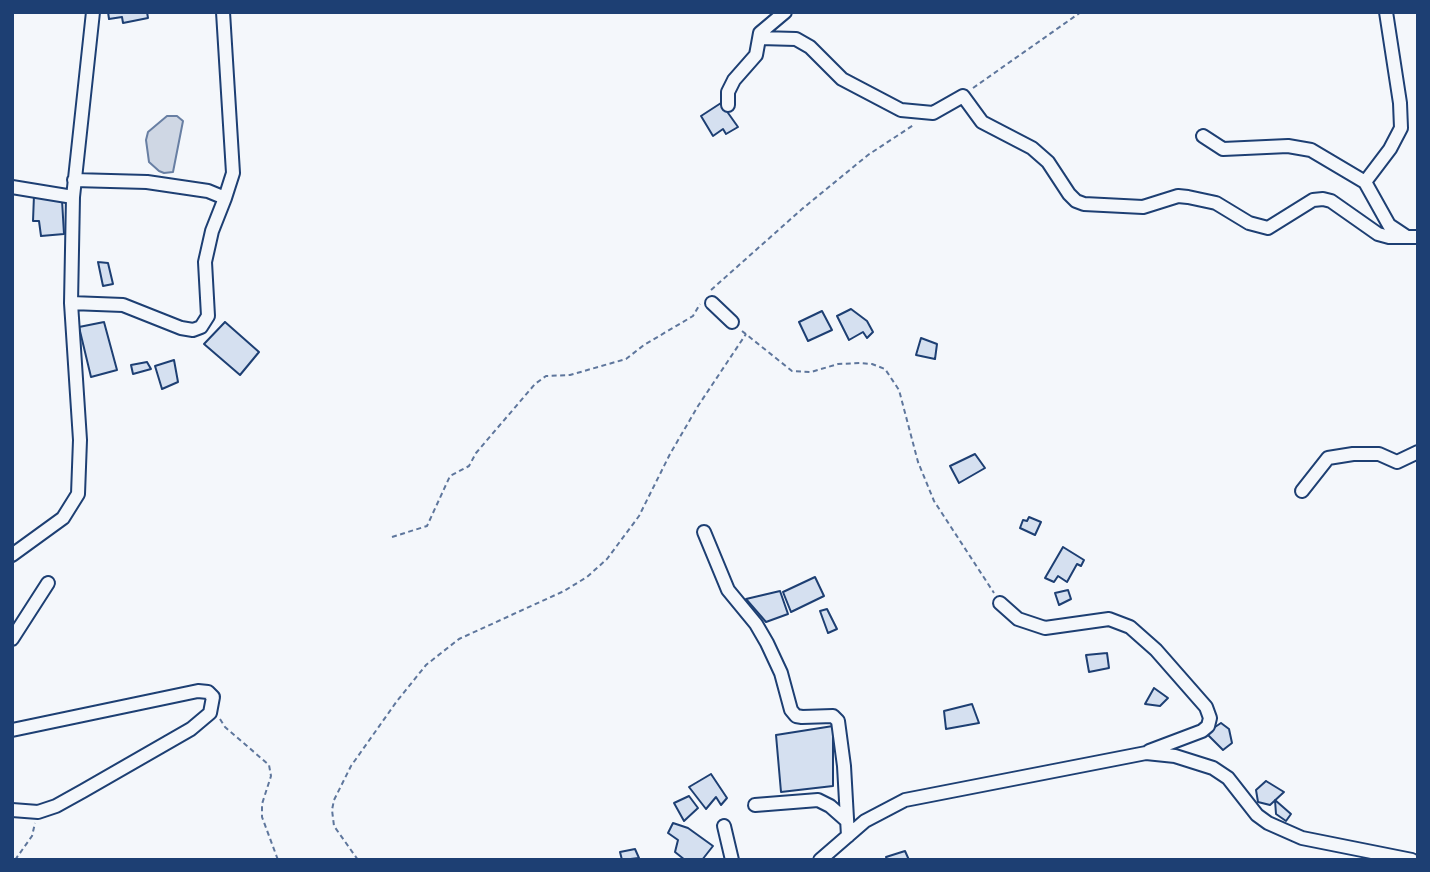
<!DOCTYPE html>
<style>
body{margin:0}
#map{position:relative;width:1430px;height:872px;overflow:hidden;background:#f4f7fb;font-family:Roboto,sans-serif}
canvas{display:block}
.frame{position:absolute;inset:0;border:14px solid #1d3f73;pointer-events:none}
</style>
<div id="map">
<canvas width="1430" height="872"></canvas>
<div class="frame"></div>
</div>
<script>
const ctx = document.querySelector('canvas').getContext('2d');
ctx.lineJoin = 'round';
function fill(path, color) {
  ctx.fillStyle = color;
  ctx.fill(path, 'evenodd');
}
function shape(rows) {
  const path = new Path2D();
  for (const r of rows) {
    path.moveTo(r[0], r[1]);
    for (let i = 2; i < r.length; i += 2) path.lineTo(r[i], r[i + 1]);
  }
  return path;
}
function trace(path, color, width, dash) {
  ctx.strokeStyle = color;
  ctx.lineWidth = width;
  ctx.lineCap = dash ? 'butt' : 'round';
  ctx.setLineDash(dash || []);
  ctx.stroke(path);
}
const water = shape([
 [167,116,177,116,183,121,173,172,164,173,159,171,149,162,146,140,148,132,167,116]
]);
fill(water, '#cfd7e4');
trace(water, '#687fa3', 2);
const building = shape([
 [108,12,147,12,148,18,123,23,122,17,109,19,108,12],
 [721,103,738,127,726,134,723,129,713,136,701,116,721,103],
 [34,195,62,200,64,234,41,236,39,221,33,221,34,195],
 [98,262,108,263,113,284,103,286,98,262],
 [851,309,867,321,873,332,867,338,863,332,849,340,837,316,851,309],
 [822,311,832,330,808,341,799,322,822,311],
 [104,322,117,370,91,377,79,327,104,322],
 [225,322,259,352,240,375,204,344,225,322],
 [921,338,937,344,935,359,916,355,921,338],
 [174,360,178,382,162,389,155,366,174,360],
 [147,362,151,369,133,374,131,365,147,362],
 [975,454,985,468,959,483,950,466,975,454],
 [1029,517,1041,522,1035,535,1020,528,1023,520,1027,521,1029,517],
 [1063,547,1084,560,1081,566,1077,564,1067,582,1058,576,1054,582,1045,578,1063,547],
 [815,577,824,596,791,612,783,592,815,577],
 [1068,590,1071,599,1059,605,1055,593,1068,590],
 [780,591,788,614,766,622,746,599,780,591],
 [827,609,837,629,828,633,820,611,827,609],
 [1107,653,1109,668,1089,672,1086,655,1107,653],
 [1154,688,1168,698,1160,706,1145,704,1154,688],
 [972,704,979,723,946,729,944,711,972,704],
 [1221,723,1229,729,1232,743,1223,750,1206,733,1221,723],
 [833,726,833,786,781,792,776,735,833,726],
 [711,774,727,798,721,805,716,797,706,809,689,787,711,774],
 [1266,781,1284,792,1270,805,1258,802,1256,790,1266,781],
 [689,796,698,808,684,821,674,803,689,796],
 [1275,800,1291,814,1286,821,1276,814,1275,800],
 [673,823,688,828,713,846,702,860,685,860,675,852,678,840,668,833,673,823],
 [635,849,639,858,622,860,620,852,635,849],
 [905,851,909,860,887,860,886,857,905,851]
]);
fill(building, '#d5e0f0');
trace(building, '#1d3f73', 2);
const minor = shape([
 [760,38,796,39,810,47,842,79,901,110,933,113,963,96,982,122,1032,148,1048,162,1069,194,1076,201,1084,204,1143,207,1178,196,1188,197,1216,203,1249,223,1268,228,1313,200,1323,199,1331,201,1378,234,1389,237,1418,237],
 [728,105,728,92,734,80,756,55,760,33,785,12],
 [1203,136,1223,149,1288,146,1311,150,1365,182,1389,225,1407,237],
 [74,180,147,182,208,191,225,198,233,173,223,12],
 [1365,182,1390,149,1401,128,1400,103,1386,12],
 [12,187,73,197],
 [71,303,123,305,181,328,193,330,201,327,208,316,205,262,212,231,225,198],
 [712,303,732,322],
 [1302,491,1328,458,1353,454,1379,454,1397,462,1418,452],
 [704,532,728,590,756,624,767,643,781,673,791,710,796,716,802,717,833,716,838,721,844,766,848,836],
 [12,555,63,518,78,494,80,440,71,303,73,197,93,12],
 [1000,603,1018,619,1045,628,1109,619,1130,627,1156,650,1206,707,1210,718,1208,726,1202,731,1149,751],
 [12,639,48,583],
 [12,730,198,691,208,692,213,697,210,713,191,729,83,791,56,806,38,812,12,810],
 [755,805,818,800,830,806,847,821],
 [724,826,732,860],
 [820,860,865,821,905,800,1146,753,1175,756,1213,768,1228,778,1257,815,1268,823,1302,838,1412,860]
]);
trace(minor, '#1d3f73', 16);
trace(shape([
 [973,88,1081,12],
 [711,290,802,209,868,155,915,124],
 [742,331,792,371,811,372,838,364,860,363,872,364,885,369,899,390,918,462,934,501,994,593],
 [392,537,427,526,450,476,469,466,476,453,535,384,546,376,570,375,626,359,644,345,693,316,700,304],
 [220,719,225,727,269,765,271,776,262,804,262,817,278,860],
 [15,860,32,836,35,823],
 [358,860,334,826,332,810,334,800,351,766,397,701,426,665,459,639,564,591,587,577,607,559,639,516,670,454,698,406,746,334]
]), '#5e769c', 2, [5, 3.5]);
trace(minor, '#f4f7fb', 12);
</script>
